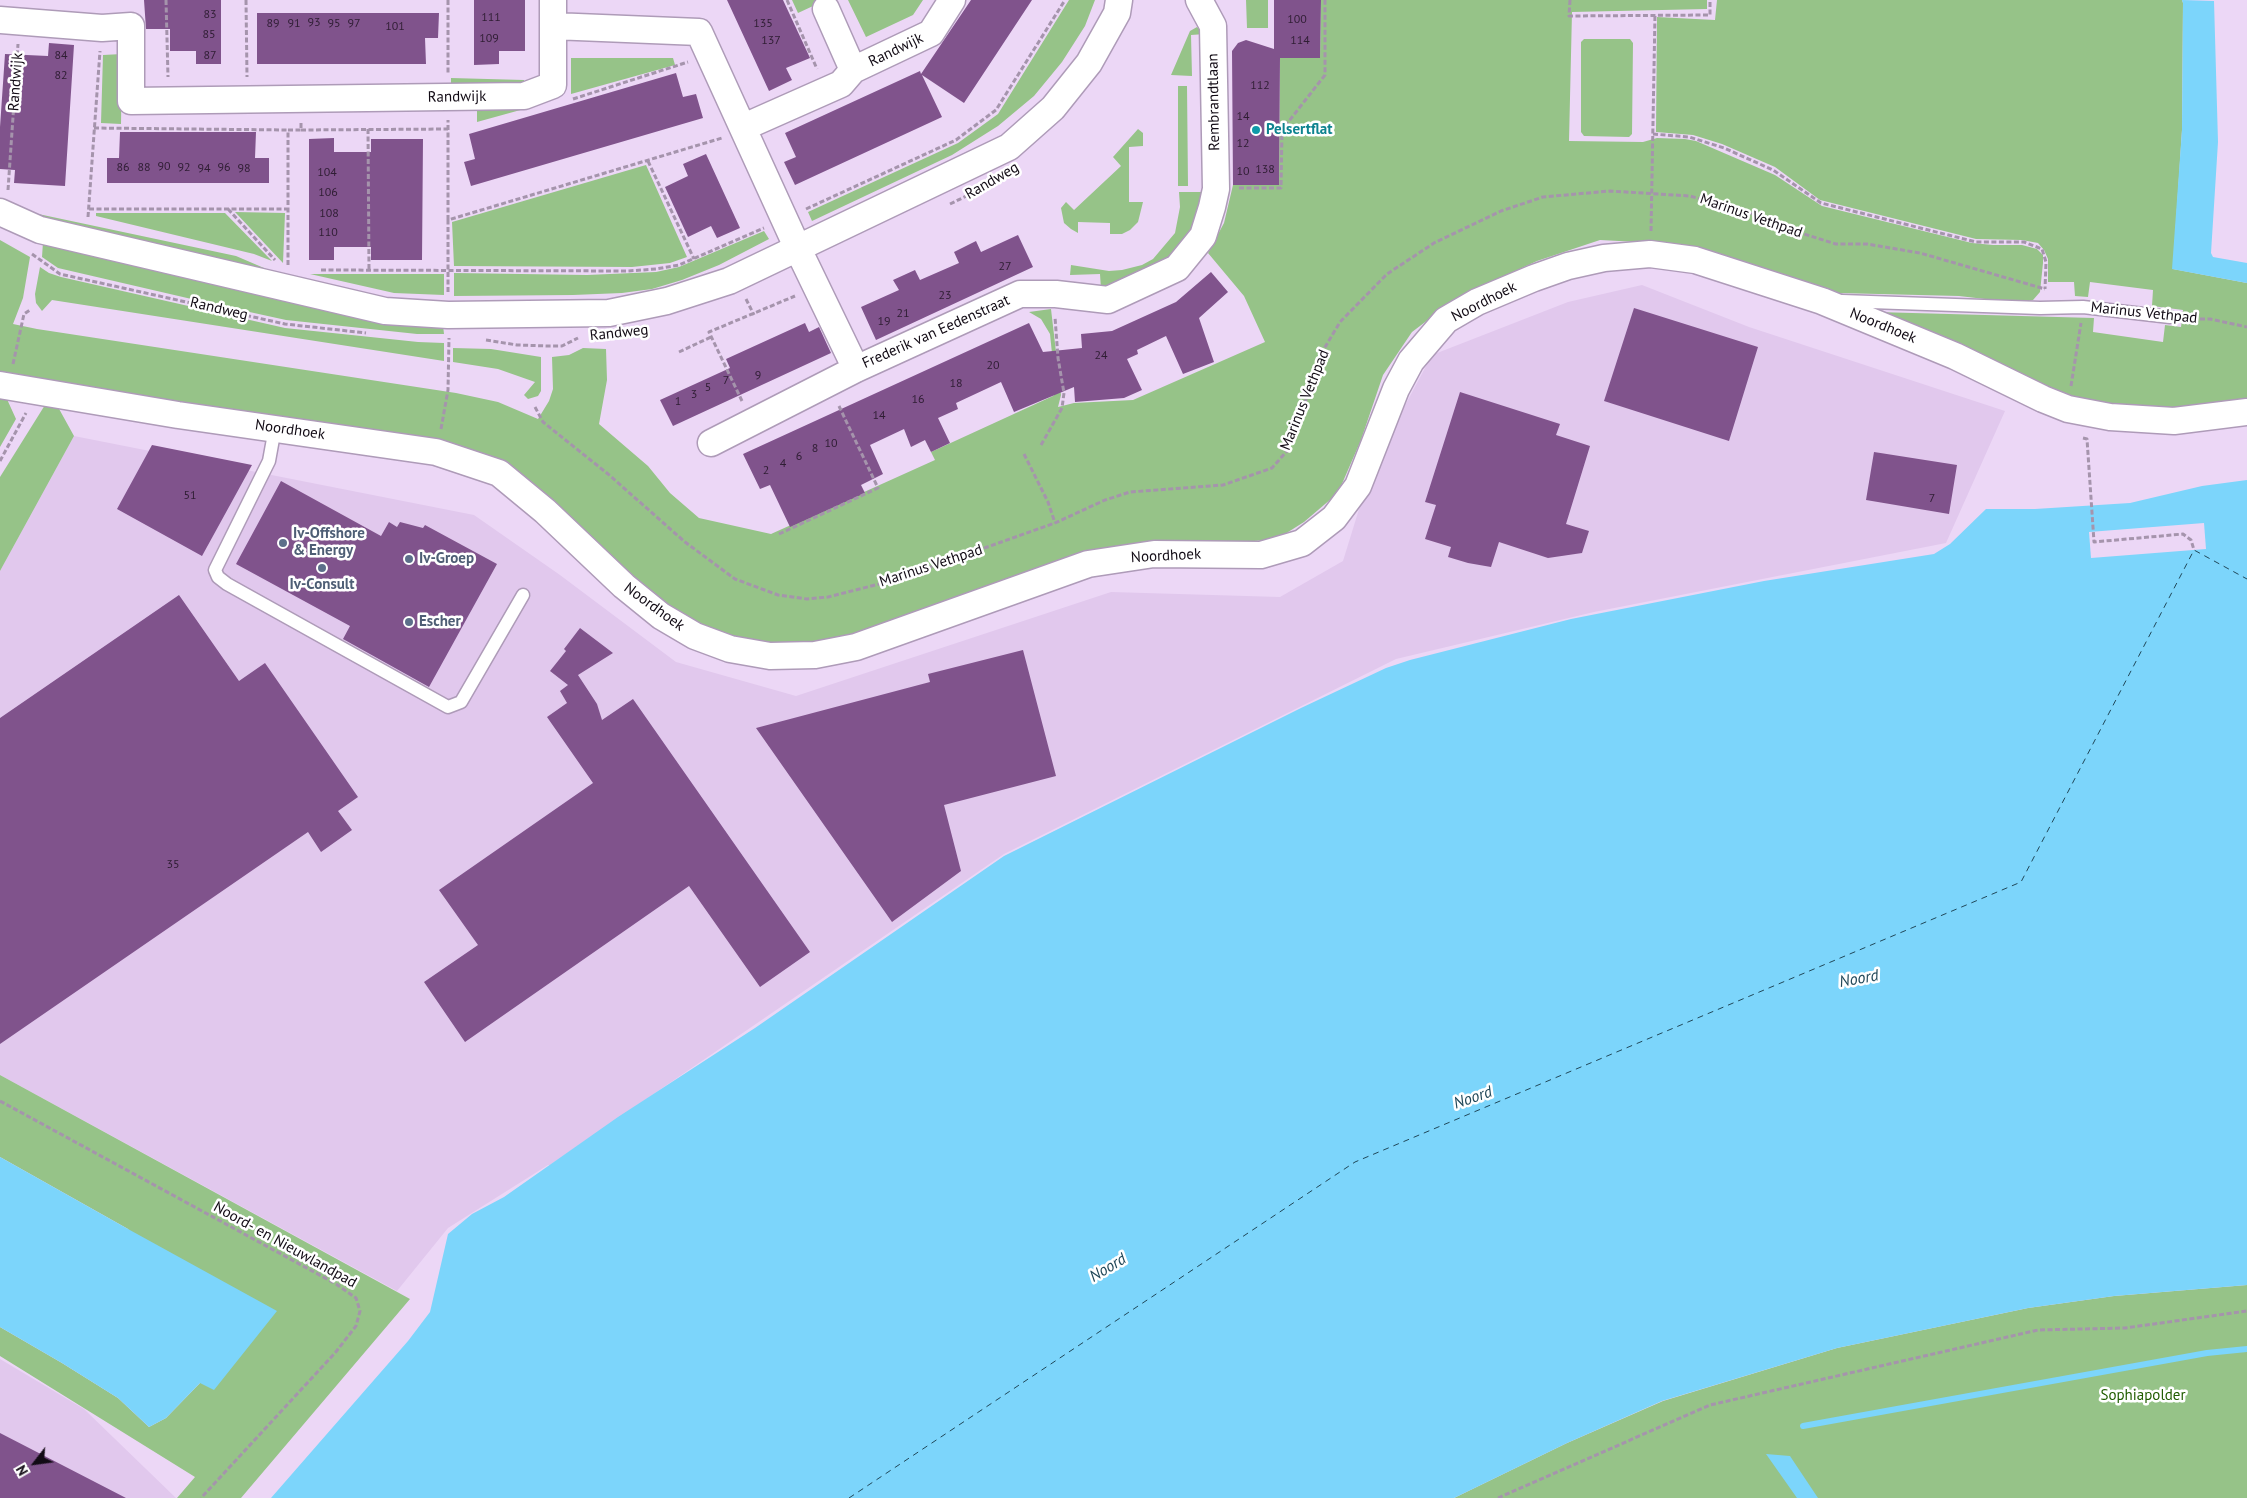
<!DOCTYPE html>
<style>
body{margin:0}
#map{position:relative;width:2247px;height:1498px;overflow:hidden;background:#ecd7f6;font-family:"PT Sans",sans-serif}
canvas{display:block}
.north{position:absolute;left:10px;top:1438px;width:50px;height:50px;-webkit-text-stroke:4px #fff;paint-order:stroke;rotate:240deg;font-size:14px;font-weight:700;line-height:20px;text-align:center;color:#120b15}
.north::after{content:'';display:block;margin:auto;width:18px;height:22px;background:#120b15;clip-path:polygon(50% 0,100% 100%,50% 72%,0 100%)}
</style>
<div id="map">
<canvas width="2247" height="1498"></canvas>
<div class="north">N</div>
</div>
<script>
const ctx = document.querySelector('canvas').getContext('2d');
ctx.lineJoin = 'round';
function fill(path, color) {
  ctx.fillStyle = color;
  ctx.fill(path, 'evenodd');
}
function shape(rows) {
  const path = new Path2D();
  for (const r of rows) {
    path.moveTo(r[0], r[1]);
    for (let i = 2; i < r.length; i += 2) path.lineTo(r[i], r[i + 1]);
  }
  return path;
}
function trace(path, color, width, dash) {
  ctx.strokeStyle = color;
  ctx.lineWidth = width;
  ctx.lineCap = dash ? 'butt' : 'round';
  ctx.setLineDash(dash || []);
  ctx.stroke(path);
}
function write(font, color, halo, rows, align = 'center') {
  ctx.font = font + ' "PT Sans",sans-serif';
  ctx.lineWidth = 5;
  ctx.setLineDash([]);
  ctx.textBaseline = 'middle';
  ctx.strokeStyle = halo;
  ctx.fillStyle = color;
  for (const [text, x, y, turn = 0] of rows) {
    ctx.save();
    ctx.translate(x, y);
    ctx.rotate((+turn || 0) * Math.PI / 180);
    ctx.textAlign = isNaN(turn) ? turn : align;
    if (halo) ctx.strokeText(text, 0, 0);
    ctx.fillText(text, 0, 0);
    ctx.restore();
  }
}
fill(shape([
 [1642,285,1749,327,2005,411,1946,543,1594,612,1396,659,1004,854,550,1165,548,1165,448,1228,397,1291,0,1075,0,571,74,436,474,515,560,575,676,662,796,696,1111,592,1280,597,1343,561,1372,467,1432,355,1568,302],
 [0,1359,84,1409,176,1498,0,1498]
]), '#e1c8ed');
fill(shape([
 [792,0,826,0,798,13],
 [848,0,923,0,913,15,866,37],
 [1069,0,1095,0,1085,26,1062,62,1034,96,998,126,952,155,812,221,808,212,958,143,998,114],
 [1246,0,1268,0,1268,28,1247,28],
 [1321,0,1707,0,1707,9,1572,12,1569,141,1643,142,1657,138,1685,139,1696,141,1775,175,1822,206,1972,243,1993,245,2022,245,2037,249,2043,255,2043,263,2040,292,2033,300,2019,303,1959,296,1838,293,1748,268,1638,242,1600,240,1537,261,1457,298,1412,332,1383,375,1361,440,1338,493,1304,522,1277,539,1142,551,859,637,816,645,768,646,693,625,647,597,502,465,0,376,0,240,30,257,23,298,13,324,37,329,456,393,498,402,538,419,549,401,553,389,552,357,569,355,583,348,606,349,607,380,599,424,648,466,670,493,699,518,771,534,935,460,931,452,1053,396,1056,393,1050,334,1041,319,1029,312,1051,309,1061,395,1058,407,1074,403,1133,400,1265,342,1244,296,1208,253,1224,223,1233,185,1279,185,1280,58,1320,58],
 [1717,0,2182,0,2183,3,2182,130,2173,269,2247,283,2247,403,2170,414,2074,404,1876,312,2094,318,2093,332,2163,342,2165,325,2181,327,2183,310,2152,306,2153,290,2090,282,2088,297,2075,296,2074,282,2048,282,2048,259,2044,250,2038,243,2022,240,1976,239,1820,200,1775,167,1722,144,1693,135,1656,132,1657,17,1715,20],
 [1197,27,1205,34,1191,35,1192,76,1171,75,1190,31],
 [1584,39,1630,39,1633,43,1632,134,1629,137,1584,136,1581,132,1581,42],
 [122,54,121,124,101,123,103,55],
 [571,58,673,58,675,65,571,94],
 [451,78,524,80,524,90,451,88],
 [1178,86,1187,86,1188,186,1178,186],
 [477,109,524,109,477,122],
 [1138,129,1143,133,1143,146,1129,147,1129,202,1143,202,1138,222,1130,230,1122,234,1110,234,1110,223,1078,222,1078,233,1071,229,1064,223,1061,208,1066,202,1074,210,1121,166,1113,157],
 [646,165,687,257,670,263,632,267,454,266,452,222],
 [1179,192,1204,192,1197,223,1168,261,1101,289,1100,274,1070,275,1071,265,1109,271,1122,270,1142,265,1153,259,1175,233,1180,207],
 [10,208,236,256,285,277,47,223],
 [235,212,285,213,283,263],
 [96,213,225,213,272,261,254,254,96,216],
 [764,231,769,239,719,265,682,280,652,289,622,293,573,295,454,296,454,273,587,275,656,272,679,267],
 [43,242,443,325,444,334,417,334,286,320,213,304,58,268,42,257],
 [40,267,49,273,61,277,285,328,418,342,444,343,444,361,52,300,42,311,36,303,35,294],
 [310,274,444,274,444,295,394,293],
 [453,348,491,349,541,357,541,391,538,396,528,399,524,395,535,382,498,369,453,362],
 [0,396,6,397,16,419,0,447],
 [45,405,58,407,74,436,0,571,0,477],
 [0,1075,410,1299,241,1498,177,1498,195,1477,0,1356,0,1327,62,1363,118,1398,149,1427,166,1418,200,1383,128,1229,0,1157],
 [2247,1285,2247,1498,1454,1498,1567,1443,1663,1401,1837,1348,2028,1308,2114,1296]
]), '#96c388');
fill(shape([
 [2182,0,2214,1,2218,142,2211,253,2213,257,2247,263,2247,283,2172,269,2182,130,2183,3],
 [2247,480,2247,1285,2114,1296,2028,1308,1837,1348,1662,1401,1567,1443,1454,1498,271,1498,408,1341,430,1312,448,1234,472,1214,504,1197,618,1117,755,1028,1004,856,1301,708,1386,668,1410,660,1571,619,1764,581,1934,554,1950,544,1986,509,2035,509,2130,503,2202,486],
 [0,1157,128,1229,277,1311,214,1390,200,1383,166,1418,149,1427,118,1398,62,1363,0,1327],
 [1766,1454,1790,1456,1818,1498,1797,1498]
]), '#7cd5fb');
fill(shape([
 [2204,523,2206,549,2091,558,2089,532]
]), '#ecd7f6');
trace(shape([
 [1803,1426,2207,1353,2247,1349]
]), '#7cd5fb', 6);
trace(shape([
 [849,1498,1355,1162,2021,882,2194,550,2247,579]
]), '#214859', 1, [6, 5]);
fill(shape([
 [144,0,221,0,221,64,196,64,196,51,170,51,170,29,146,29],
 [474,0,525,0,525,51,499,51,499,64,474,65],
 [727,0,783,0,810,58,786,68,792,80,769,91],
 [971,0,1032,0,964,103,922,75,942,117,795,185,784,162,796,157,785,133,920,71,921,74],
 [1274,0,1321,0,1320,58,1280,58,1279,185,1233,185,1232,51,1238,43,1246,40,1274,49],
 [257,13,439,13,438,38,425,38,426,64,257,64],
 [49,43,74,45,65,186,14,183,15,170,0,169,0,127,5,54,48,56],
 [676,73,683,97,696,94,703,118,471,186,464,162,475,159,469,134],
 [120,132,256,132,255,158,269,158,269,183,107,183,107,158,119,158],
 [334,138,334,152,371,152,371,139,423,139,422,260,371,260,371,247,334,247,334,260,309,260,309,139],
 [706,154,740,228,717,238,711,226,688,237,665,187,688,176,683,164],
 [1018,235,1033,267,876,340,861,307,899,290,893,280,915,270,920,280,959,263,954,252,976,241,981,252],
 [1211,272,1228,292,1199,318,1214,362,1183,374,1166,336,1137,350,1138,354,1127,359,1142,390,1124,398,1075,402,1074,387,1014,412,1001,382,956,403,958,409,938,418,950,443,931,452,925,440,911,447,904,429,870,445,883,474,861,485,865,493,790,527,770,485,760,489,743,454,1029,323,1043,352,1082,348,1081,334,1112,331,1176,302],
 [1634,308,1758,347,1729,441,1604,401],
 [805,323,809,332,819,327,831,353,673,426,660,400,730,368,726,359],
 [1460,392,1560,424,1556,435,1590,446,1566,524,1589,531,1582,553,1548,558,1499,542,1491,567,1468,563,1448,557,1451,547,1425,539,1436,505,1425,502],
 [152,445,252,465,202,556,117,509],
 [1874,452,1957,465,1949,514,1866,500],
 [281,481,381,536,389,522,397,527,400,522,423,528,425,525,497,564,429,687,343,639,350,626,236,564],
 [179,595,239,681,265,663,358,797,338,811,352,830,321,852,308,832,0,1044,0,718],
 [580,628,613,653,578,675,597,704,602,720,633,699,810,952,760,987,689,886,465,1042,424,982,478,945,439,890,593,783,547,717,567,703,560,691,568,685,550,671,566,651,564,649],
 [1023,650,1056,776,944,805,961,871,892,922,756,728,930,682,928,674],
 [0,1433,126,1498,0,1498]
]), '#80538c');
const service = shape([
 [1842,301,2040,308,2083,307,2170,317],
 [275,428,269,461,215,570,218,577,227,584,448,707,461,702,523,595]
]);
const minor = shape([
 [826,9,853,70],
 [0,20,102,28,131,26,131,101,524,96,553,85,553,0],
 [553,26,699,32,798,249,856,369],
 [744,127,841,84,853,70,931,33,952,0],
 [0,212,40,230,385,311,448,315,609,313,667,301,729,281,1009,147,1053,108,1089,63,1117,13,1119,0],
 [0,385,178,415,436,452,499,473,545,511,624,586,661,616,695,636,730,649,770,656,815,655,856,647,1088,564,1154,554,1261,555,1302,543,1334,518,1358,486,1396,389,1411,361,1446,320,1477,302,1534,278,1568,266,1604,258,1650,254,1695,260,1822,301,1955,356,2043,399,2068,409,2110,417,2174,421,2247,412],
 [711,443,856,369,1020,294,1056,294,1108,300,1177,268,1203,236,1212,207,1216,189,1213,26,1199,0]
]);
trace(service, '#ae9bb8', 15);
trace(minor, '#ae9bb8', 29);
trace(shape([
 [166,0,168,77],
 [246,0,247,77],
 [448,0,448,74],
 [787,0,817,69],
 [1570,0,1569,16,1710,15,1710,0],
 [573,99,688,62],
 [94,128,288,130],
 [368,129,369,270],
 [301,130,448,129],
 [1653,134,1689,137,1724,148,1773,170,1821,203,1976,242,2024,242,2042,249,2046,262,2045,289],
 [648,161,694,259],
 [1239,188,1281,188,1282,130,1325,75,1325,0],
 [8,190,18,44],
 [950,204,987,186],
 [89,209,288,209],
 [228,209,275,260],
 [806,209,956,140,996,110,1065,0],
 [88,217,100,51],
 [448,220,448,120],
 [1651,231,1655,14],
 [32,254,60,274,285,324,366,333],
 [288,265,288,130,301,130,301,122],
 [321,270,628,271,656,269,679,265,764,228],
 [448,292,448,220,722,138],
 [746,299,754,315],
 [2185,319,2210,319,2247,327],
 [486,340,517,345,549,346,562,346,578,338],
 [679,352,711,337],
 [13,364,24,314,30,310],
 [2071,386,2081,323],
 [742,401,709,332,795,296],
 [535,407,543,422,608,474,685,542,735,579,778,595,807,599,828,597,891,581,1055,523,1105,500,1130,492,1223,485,1272,468,1287,451,1300,420,1318,359,1340,322,1387,274,1434,243,1501,211,1543,197,1610,191,1690,196,1761,216,1804,234,1836,244,1867,244,1920,253,2045,289],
 [441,429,448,390,449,338],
 [2083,438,2087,439,2094,542,2183,534,2191,540,2194,550],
 [1041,445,1062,408,1064,393,1058,358,1055,317],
 [1024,454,1048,502,1055,523],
 [0,461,26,413],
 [779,534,878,488,838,404],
 [0,1101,336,1284,356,1298,360,1311,356,1326,335,1353,201,1498],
 [1498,1498,1710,1405,2038,1330,2125,1328,2247,1311]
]), '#a594ac', 3, [5, 2.5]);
trace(service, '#fff', 12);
trace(minor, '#fff', 26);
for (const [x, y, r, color] of [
 [1256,130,5,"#0f9aa8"],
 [283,543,5,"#5c6f8a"],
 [409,559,5,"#5c6f8a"],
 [322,568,5,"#5c6f8a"],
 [409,622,5,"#5c6f8a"]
]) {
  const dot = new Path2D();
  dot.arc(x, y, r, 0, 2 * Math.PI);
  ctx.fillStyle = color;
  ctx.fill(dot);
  trace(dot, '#fff', 2);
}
write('12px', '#2e1d33', null, [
 ["83",210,15],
 ["111",491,18],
 ["100",1297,20],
 ["93",314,23],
 ["89",273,24],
 ["91",294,24],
 ["95",334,24],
 ["97",354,24],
 ["135",763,24],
 ["101",395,27],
 ["85",209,35],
 ["109",489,39],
 ["137",771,41],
 ["114",1300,41],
 ["84",61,56],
 ["87",210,56],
 ["82",61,76],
 ["112",1260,86],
 ["14",1243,117],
 ["12",1243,144],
 ["90",164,167],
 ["86",123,168],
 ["88",144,168],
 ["92",184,168],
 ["96",224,168],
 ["94",204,169],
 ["98",244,169],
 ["138",1265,170],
 ["10",1243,172],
 ["104",327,173],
 ["106",328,193],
 ["108",329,214],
 ["110",328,233],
 ["27",1005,267],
 ["23",945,296],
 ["21",903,314],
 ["19",884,322],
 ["24",1101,356],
 ["20",993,366],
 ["9",758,376],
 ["7",726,381],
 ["18",956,384],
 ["5",708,388],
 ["3",694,395],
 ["16",918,400],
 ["1",678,402],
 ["14",879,416],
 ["10",831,444],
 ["8",815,449],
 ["6",799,457],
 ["4",783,464],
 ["2",766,471],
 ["51",190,496],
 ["7",1932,499],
 ["35",173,865]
]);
write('15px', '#120b15', '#fff', [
 ["Randwijk",896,50,-26],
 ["Randwijk",16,82,-86],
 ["Randwijk",457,97,-1],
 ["Rembrandtlaan",1214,102,-91],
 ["Randweg",992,181,-30],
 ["Marinus Vethpad",1751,216,19],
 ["Noordhoek",1484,302,-27],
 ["Randweg",219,309,13],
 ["Marinus Vethpad",2144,313,6],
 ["Noordhoek",1883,326,22],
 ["Frederik van Eedenstraat",936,332,-24],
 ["Randweg",619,333,-6],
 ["Marinus Vethpad",1305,400,-68],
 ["Noordhoek",290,430,8],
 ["Noordhoek",1166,556,-3],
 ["Marinus Vethpad",931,566,-18],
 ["Noordhoek",654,607,36],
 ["Noord- en Nieuwlandpad",285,1245,29]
]);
write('bold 15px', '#0d838f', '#fff', [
 ["Pelsertflat",1266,130]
], 'left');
write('bold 15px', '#4e5e75', '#fff', [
 ["Iv-Offshore",293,534],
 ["& Energy",293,551],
 ["Iv-Groep",419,559],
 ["Iv-Consult",322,585,"center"],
 ["Escher",419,622]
], 'left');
write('15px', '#215d00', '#fff', [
 ["Sophiapolder",2143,1396]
]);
write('italic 16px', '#214859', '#fff', [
 ["Noord",1859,979,-10],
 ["Noord",1473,1098,-19],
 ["Noord",1108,1268,-31]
]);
</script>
